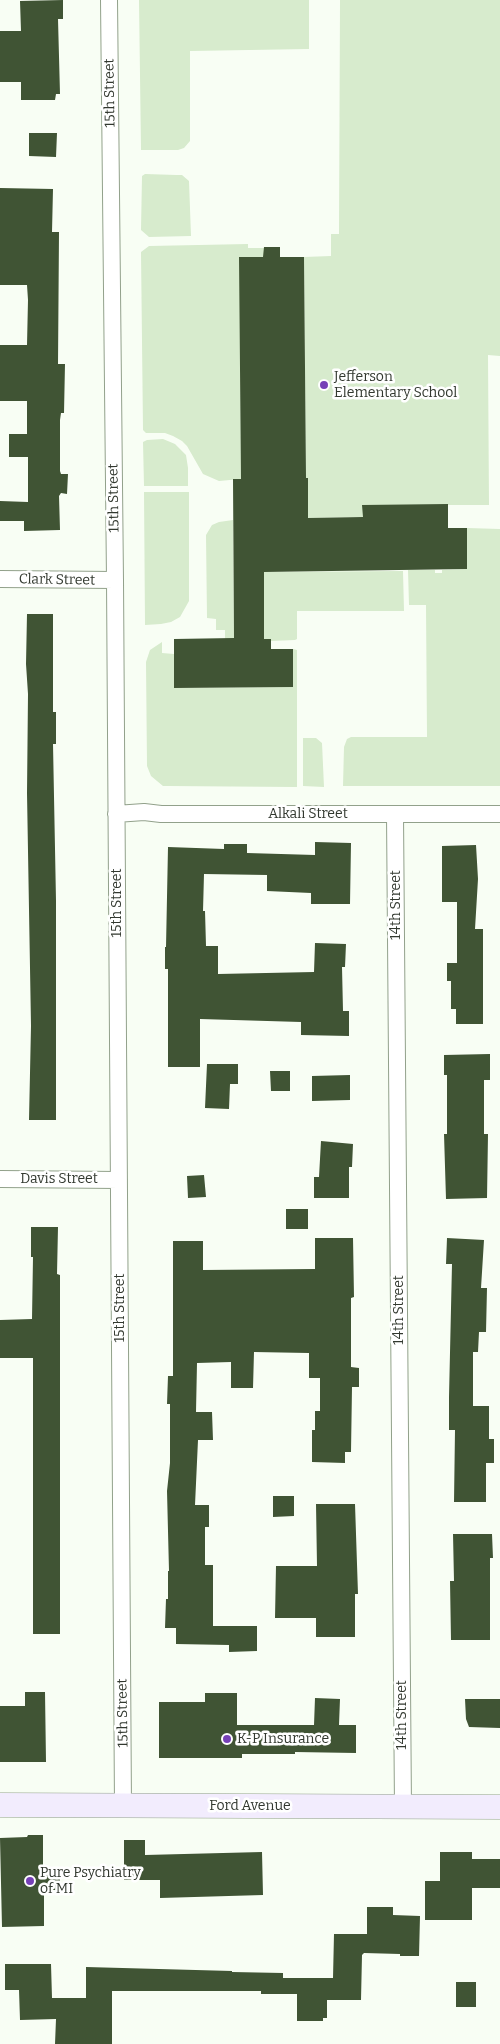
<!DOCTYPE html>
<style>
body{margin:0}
canvas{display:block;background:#f8fef4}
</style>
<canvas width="500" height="2044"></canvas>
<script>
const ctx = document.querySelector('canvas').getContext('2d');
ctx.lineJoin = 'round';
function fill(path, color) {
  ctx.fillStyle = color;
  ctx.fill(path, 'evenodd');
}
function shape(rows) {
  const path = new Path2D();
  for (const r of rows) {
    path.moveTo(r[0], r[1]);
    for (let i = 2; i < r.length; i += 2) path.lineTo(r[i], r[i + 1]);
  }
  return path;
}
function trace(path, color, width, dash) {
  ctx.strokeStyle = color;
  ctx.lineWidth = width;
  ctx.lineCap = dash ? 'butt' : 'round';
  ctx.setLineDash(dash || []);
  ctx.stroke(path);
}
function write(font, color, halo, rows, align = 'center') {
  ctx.font = font + ' Bitter,serif';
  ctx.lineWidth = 5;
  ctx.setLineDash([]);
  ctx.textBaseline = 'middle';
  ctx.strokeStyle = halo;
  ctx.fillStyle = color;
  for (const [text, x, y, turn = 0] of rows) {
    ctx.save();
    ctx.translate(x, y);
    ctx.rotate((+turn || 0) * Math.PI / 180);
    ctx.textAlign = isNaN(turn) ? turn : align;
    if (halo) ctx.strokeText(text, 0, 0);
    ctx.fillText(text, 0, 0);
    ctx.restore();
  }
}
fill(shape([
 [139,0,309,0,309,49,190,51,190,141,184,148,178,150,141,150],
 [340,0,500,0,500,356,488,355,489,505,363,505,363,517,308,518,308,479,306,478,304,257,331,256,331,234,339,234],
 [145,174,177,175,182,175,189,181,191,236,149,237,141,230,142,176],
 [248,244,248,248,264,248,264,257,240,257,241,479,219,481,203,474,187,446,182,441,173,436,165,433,146,433,143,430,141,252,149,246],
 [163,439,175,444,186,455,188,468,188,486,144,486,143,442,147,440],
 [144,492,189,492,189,601,180,617,171,622,161,624,145,625],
 [233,520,234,639,225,639,225,630,216,630,216,619,207,618,206,535,212,525,219,522],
 [467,528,500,529,500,786,343,786,344,747,347,739,351,737,427,737,426,605,409,605,408,570,435,570,435,573,442,573,442,570,467,569],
 [403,571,404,611,297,611,297,639,295,640,271,641,271,639,264,639,264,572],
 [162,642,162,653,174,654,174,688,293,687,293,649,297,650,297,787,167,786,163,786,151,776,147,766,146,662,150,650],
 [303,738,316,738,322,743,324,787,303,786]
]), '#d7ebcd');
fill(shape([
 [63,0,63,19,58,19,60,94,56,94,55,100,21,100,21,82,0,82,0,31,21,31,20,1],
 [29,133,57,133,56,157,29,156],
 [0,188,53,189,52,232,59,232,58,364,65,364,64,413,61,413,60,420,60,471,61,474,68,474,67,494,61,493,59,496,60,530,24,531,24,521,0,521,0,501,28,502,28,457,9,457,9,434,27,434,27,401,0,401,0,345,27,345,28,300,27,285,0,285],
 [264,247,280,247,280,257,304,257,306,478,308,478,308,518,363,517,362,505,448,504,448,528,467,528,467,569,264,572,264,639,271,639,271,649,293,649,293,687,174,688,174,639,234,638,233,479,241,479,239,257,263,257],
 [27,614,53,614,53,712,56,712,56,744,53,744,56,901,56,1120,29,1120,31,1026,27,793,28,694,26,664],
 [315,842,351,843,350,904,311,904,311,893,267,891,267,875,204,874,203,911,205,911,206,946,218,946,218,974,314,972,315,943,346,944,345,967,342,967,343,1011,349,1011,349,1036,301,1035,301,1022,200,1019,200,1067,168,1067,168,969,165,969,165,947,166,947,168,847,224,849,224,844,247,844,247,853,315,855],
 [476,845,478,879,475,929,483,929,483,1024,456,1024,456,1009,451,1009,451,981,447,981,447,963,457,963,457,902,442,902,442,846],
 [490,1054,490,1080,484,1080,484,1134,488,1134,487,1198,446,1199,444,1134,447,1134,447,1075,444,1075,444,1055],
 [207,1064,238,1064,238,1084,230,1084,229,1109,205,1108],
 [270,1071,290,1071,290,1091,271,1091],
 [350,1075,350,1100,312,1101,312,1076],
 [321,1141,353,1144,352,1167,349,1167,349,1198,314,1198,314,1177,319,1177],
 [204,1175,206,1197,188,1198,187,1176],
 [286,1209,308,1209,308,1229,286,1229],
 [31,1227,58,1227,57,1274,60,1275,60,1634,33,1634,33,1358,0,1358,0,1320,32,1319,33,1257,31,1257],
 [315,1238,353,1238,354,1297,351,1298,351,1367,359,1368,359,1387,352,1387,351,1452,345,1452,345,1463,312,1462,312,1430,315,1430,315,1411,320,1411,320,1378,309,1378,309,1353,254,1352,253,1388,231,1388,231,1362,197,1363,196,1412,212,1412,213,1440,198,1440,195,1505,209,1505,209,1527,205,1527,205,1565,213,1565,213,1626,257,1626,257,1651,229,1652,229,1645,176,1644,176,1628,165,1628,166,1599,168,1599,168,1571,169,1571,167,1491,170,1463,170,1404,167,1404,168,1376,173,1376,173,1241,203,1241,203,1270,315,1269],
 [447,1238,484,1240,481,1288,487,1288,486,1332,479,1332,478,1352,473,1352,473,1406,489,1406,489,1439,494,1439,494,1463,486,1463,486,1502,454,1502,455,1430,449,1430,449,1397,452,1264,446,1264],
 [273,1496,294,1496,294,1516,273,1517],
 [316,1504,355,1504,358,1594,355,1594,355,1637,316,1637,316,1618,275,1618,276,1566,317,1566],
 [453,1534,492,1534,493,1558,490,1558,490,1640,451,1640,450,1581,454,1581],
 [25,1692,45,1692,46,1762,0,1762,0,1706,25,1706],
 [205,1693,237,1693,237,1725,314,1725,315,1698,340,1699,339,1725,356,1725,356,1753,295,1752,295,1754,242,1754,242,1758,159,1758,159,1702,205,1702],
 [465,1699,500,1699,500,1728,469,1727,466,1719],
 [28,1835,43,1835,43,1872,60,1873,60,1890,44,1890,44,1926,2,1927,0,1838,27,1837],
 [124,1840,145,1840,145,1855,262,1852,263,1895,160,1898,160,1880,124,1880],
 [440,1852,472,1852,472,1859,500,1859,500,1888,472,1888,472,1920,425,1920,425,1881,440,1881],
 [367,1907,393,1907,393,1915,420,1916,419,1956,400,1956,400,1954,364,1953,362,1955,361,2000,327,2000,327,2018,323,2018,323,2021,297,2021,297,1994,261,1994,261,1991,112,1991,112,2044,55,2044,56,2019,20,2020,19,1990,5,1990,5,1964,51,1964,52,1998,86,1998,86,1967,232,1971,232,1972,283,1973,283,1978,333,1978,334,1934,367,1934],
 [456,1982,476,1982,476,2007,456,2007]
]), '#405434');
const street = shape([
 [109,0,115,580,123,1806],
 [0,579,115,580],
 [116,814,144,812,161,814,500,814],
 [395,814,403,1807],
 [0,1179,119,1180]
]);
const secondary = shape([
 [0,1805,500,1807]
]);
trace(street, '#92a18b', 18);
trace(secondary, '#92a18b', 25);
trace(street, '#fff', 16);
trace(secondary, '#f2ecfd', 24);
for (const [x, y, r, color] of [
 [324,385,5,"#7640b7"],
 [227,1739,5,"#7640b7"],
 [30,1881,5,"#7640b7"]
]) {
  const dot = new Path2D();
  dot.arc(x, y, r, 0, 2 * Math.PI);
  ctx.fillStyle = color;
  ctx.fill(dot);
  trace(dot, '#fff', 2);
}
write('14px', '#32382f', '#fff', [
 ["15th Street",110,93,-91],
 ["15th Street",114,498,-91],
 ["Clark Street",57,580,1],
 ["Alkali Street",308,814],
 ["15th Street",117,903,-90],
 ["14th Street",396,905,-90],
 ["Davis Street",59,1179],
 ["15th Street",120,1308,-90],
 ["14th Street",399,1310,-90],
 ["15th Street",123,1713,-91],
 ["14th Street",402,1715,-90],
 ["Ford Avenue",250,1806]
]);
write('14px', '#32382f', '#fff', [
 ["Jefferson",334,377],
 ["Elementary School",334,393],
 ["K-P Insurance",237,1739],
 ["Pure Psychiatry",40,1873],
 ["of MI",40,1889]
], 'left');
</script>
